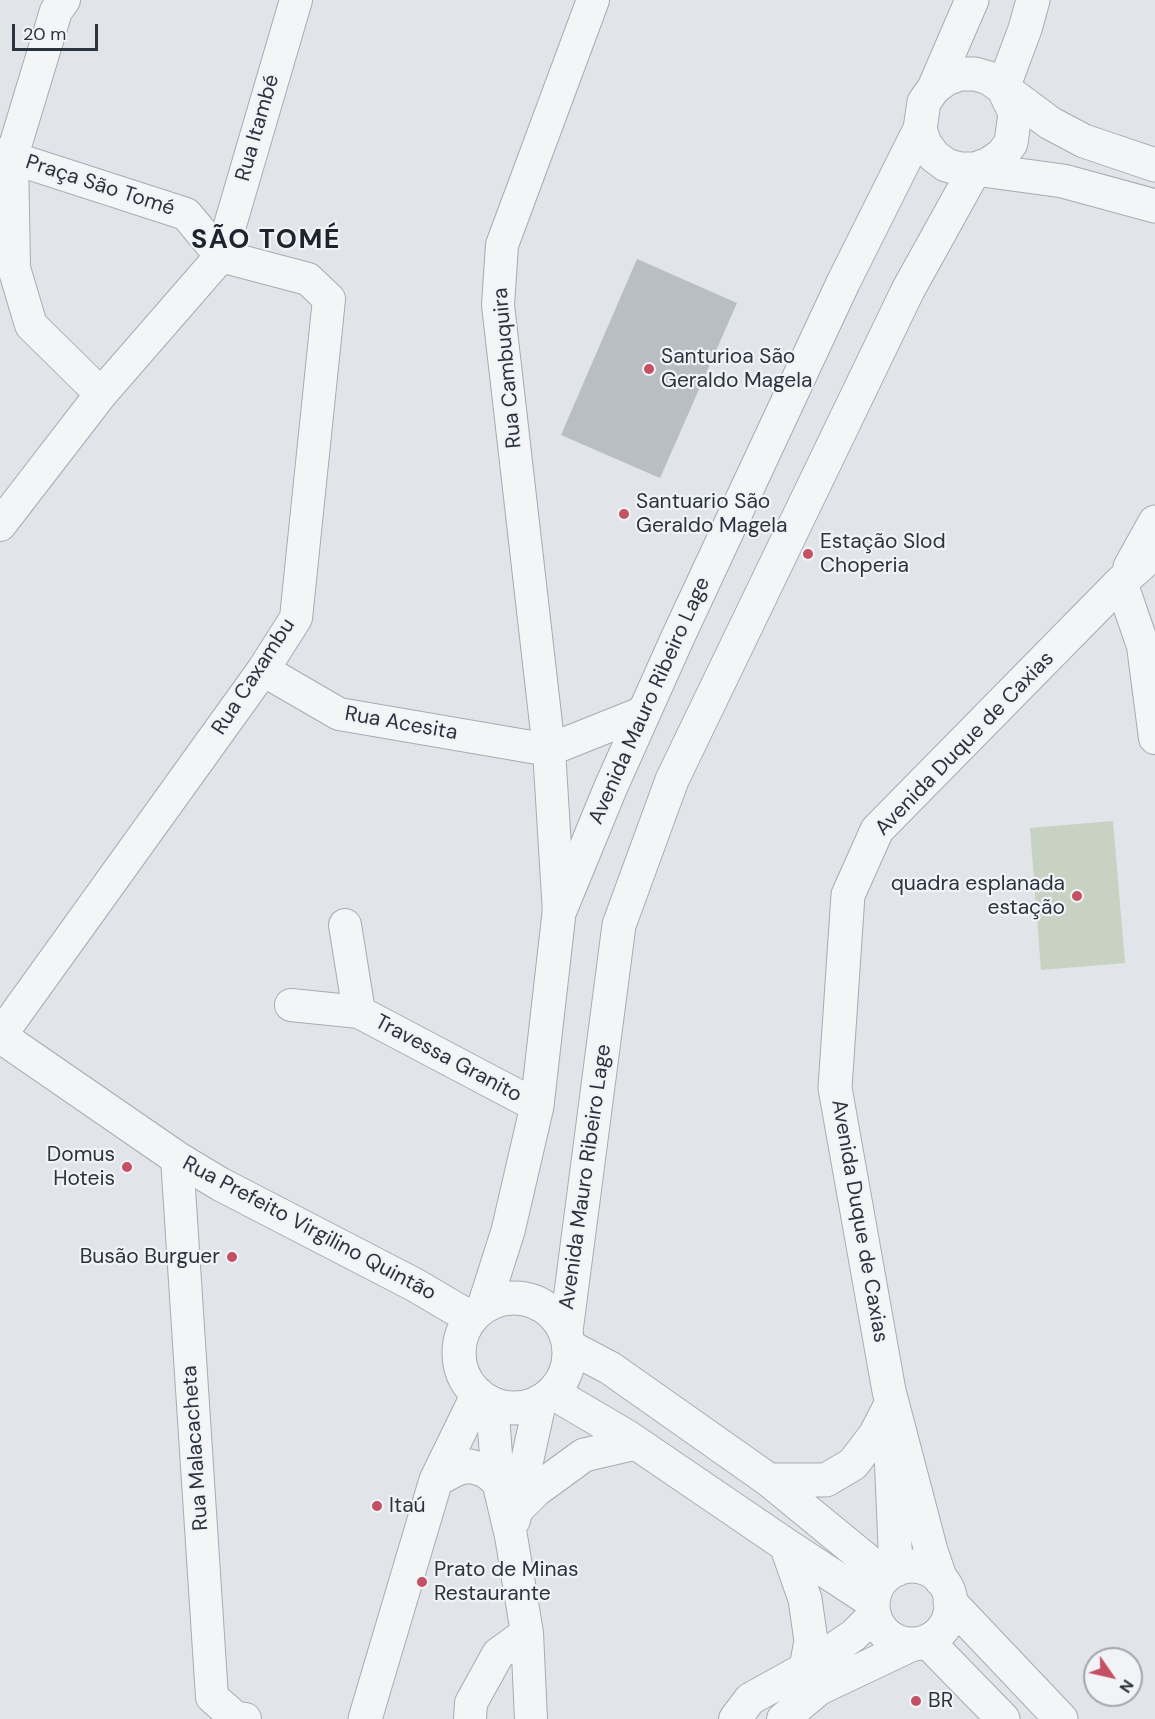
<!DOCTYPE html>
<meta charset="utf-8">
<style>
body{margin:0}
#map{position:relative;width:1155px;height:1719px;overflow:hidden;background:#e1e4e9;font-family:"DM Sans",sans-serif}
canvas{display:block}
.north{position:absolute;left:1083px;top:1647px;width:60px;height:60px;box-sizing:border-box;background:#f1f3f6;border:2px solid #a2a6ad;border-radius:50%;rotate:124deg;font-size:16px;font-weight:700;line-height:24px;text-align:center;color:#2b333f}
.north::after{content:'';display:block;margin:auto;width:21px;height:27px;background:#c35065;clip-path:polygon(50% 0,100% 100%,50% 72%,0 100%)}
.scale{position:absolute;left:12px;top:24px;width:86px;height:27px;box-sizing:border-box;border:3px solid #2b333f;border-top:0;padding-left:8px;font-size:18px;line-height:21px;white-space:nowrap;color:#2b333f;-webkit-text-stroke:4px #f1f3f6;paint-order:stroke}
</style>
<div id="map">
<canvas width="1155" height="1719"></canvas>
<div class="north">N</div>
<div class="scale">20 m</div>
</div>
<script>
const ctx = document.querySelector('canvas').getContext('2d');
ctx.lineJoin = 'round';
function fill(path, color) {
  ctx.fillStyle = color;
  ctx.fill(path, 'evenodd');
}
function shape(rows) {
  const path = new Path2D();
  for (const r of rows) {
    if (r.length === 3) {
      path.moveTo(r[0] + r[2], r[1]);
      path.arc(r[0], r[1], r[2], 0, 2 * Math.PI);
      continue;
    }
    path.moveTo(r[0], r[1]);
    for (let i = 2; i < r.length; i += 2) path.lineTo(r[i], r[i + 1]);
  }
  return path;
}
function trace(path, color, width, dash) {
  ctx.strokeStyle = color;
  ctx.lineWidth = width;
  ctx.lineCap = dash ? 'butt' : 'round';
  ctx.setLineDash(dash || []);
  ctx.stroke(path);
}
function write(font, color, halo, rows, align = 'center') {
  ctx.font = font + ' "DM Sans",sans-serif';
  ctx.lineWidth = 4.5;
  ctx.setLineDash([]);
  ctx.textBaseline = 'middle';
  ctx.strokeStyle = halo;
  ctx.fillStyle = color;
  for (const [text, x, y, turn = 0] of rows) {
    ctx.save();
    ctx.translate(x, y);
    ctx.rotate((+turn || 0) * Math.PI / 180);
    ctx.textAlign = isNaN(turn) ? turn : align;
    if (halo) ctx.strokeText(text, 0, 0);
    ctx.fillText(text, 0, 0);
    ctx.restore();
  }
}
fill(shape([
 [1113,821,1125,963,1041,970,1030,828]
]), '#c7d2c3');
fill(shape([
 [637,259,737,303,660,478,561,435]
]), '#b9bec5');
const minor = shape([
 [64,0,56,11,12,156,14,268,31,325,101,394],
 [0,154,186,214,221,256],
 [0,525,101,394,221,256,296,0],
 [1121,582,1143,646,1155,738],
 [263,670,339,714,549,750],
 [549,750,644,712],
 [559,913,549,750,498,305,502,245,593,0],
 [345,925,359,1012,537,1106],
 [291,1005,359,1012],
 [0,1036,263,670,296,618,329,299,308,279,221,256],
 [177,1158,212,1697,236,1718,245,1719],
 [492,1403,498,1481,511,1536,527,1633,531,1719],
 [514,1520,540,1402],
 [470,1719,471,1703,498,1654,527,1633],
 [735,1719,750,1699,806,1668,854,1635,874,1615],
 [783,1719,819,1689,914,1644]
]);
const tertiary = shape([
 [934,88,972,0],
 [1003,88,1015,113,1011,143,1002,155,989,164,975,169,960,169,946,165,934,156,925,144,920,129,924,102,934,88,946,79,960,74,975,74,989,78,1003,88,1050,123,1084,141,1155,165],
 [1003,88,1025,29,1033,0],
 [975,169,1063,181,1155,206],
 [1130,567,1155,522],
 [0,1036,177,1158,220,1184,415,1285,471,1318],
 [514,1353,55],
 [484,1306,508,1231,537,1106,559,913,610,789,677,639,843,283,920,129],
 [566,1331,619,925,672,780,908,290,975,169],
 [570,1347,610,1368,769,1480,886,1576],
 [553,1393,626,1436,786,1545,873,1602],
 [891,1452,896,1570],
 [436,1480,457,1469,470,1466,486,1471,498,1481],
 [769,1480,826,1480,853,1464,875,1435,890,1406],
 [517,1509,536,1490,584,1455,636,1443],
 [786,1545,805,1599,811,1641,806,1668],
 [912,1605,39],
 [941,1580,931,1551,889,1391,835,1088,848,895,877,830,1121,582,1155,552],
 [950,1602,1061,1719],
 [927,1641,1003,1719],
 [365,1719,436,1480,478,1394]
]);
trace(minor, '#a7abb3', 34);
trace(tertiary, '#a7abb3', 35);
trace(minor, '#f4f5f7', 32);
trace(tertiary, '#f4f5f7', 33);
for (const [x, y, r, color] of [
 [649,369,6,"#c35065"],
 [624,514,6,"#c35065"],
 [808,554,6,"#c35065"],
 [1077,896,6,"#c35065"],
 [127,1167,6,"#c35065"],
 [232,1257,6,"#c35065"],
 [377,1506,6,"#c35065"],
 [422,1582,6,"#c35065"],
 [916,1701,6,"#c35065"]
]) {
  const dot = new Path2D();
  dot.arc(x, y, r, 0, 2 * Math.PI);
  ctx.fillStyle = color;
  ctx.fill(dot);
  trace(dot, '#f1f3f6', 2);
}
write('21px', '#2b333f', '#f1f3f6', [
 ["Rua Itambé",258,128,-74],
 ["Praça São Tomé",100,186,18],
 ["Rua Cambuquira",508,368,-95],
 ["Rua Caxambu",254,677,-57],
 ["Avenida Mauro Ribeiro Lage",650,701,-66],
 ["Rua Acesita",401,724,10],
 ["Avenida Duque de Caxias",965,744,-46],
 ["Travessa Granito",448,1059,28],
 ["Avenida Mauro Ribeiro Lage",586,1177,-82],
 ["Avenida Duque de Caxias",859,1221,80],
 ["Rua Prefeito Virgilino Quintão",309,1229,28],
 ["Rua Malacacheta",196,1448,-94]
]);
write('21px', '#2b333f', '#f1f3f6', [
 ["Santurioa São",661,357],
 ["Geraldo Magela",661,381],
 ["Santuario São",636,502],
 ["Geraldo Magela",636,526],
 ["Estação Slod",820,542],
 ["Choperia",820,566],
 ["quadra esplanada",1065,884,"right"],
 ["estação",1065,908,"right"],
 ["Domus",115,1155,"right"],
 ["Hoteis",115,1179,"right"],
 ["Busão Burguer",220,1257,"right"],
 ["Itaú",389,1506],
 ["Prato de Minas",434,1570],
 ["Restaurante",434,1594],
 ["BR",928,1701]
], 'left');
ctx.letterSpacing = '1.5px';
write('bold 27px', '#1d2430', '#f1f3f6', [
 ["SÃO TOMÉ",266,241]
]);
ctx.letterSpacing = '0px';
</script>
